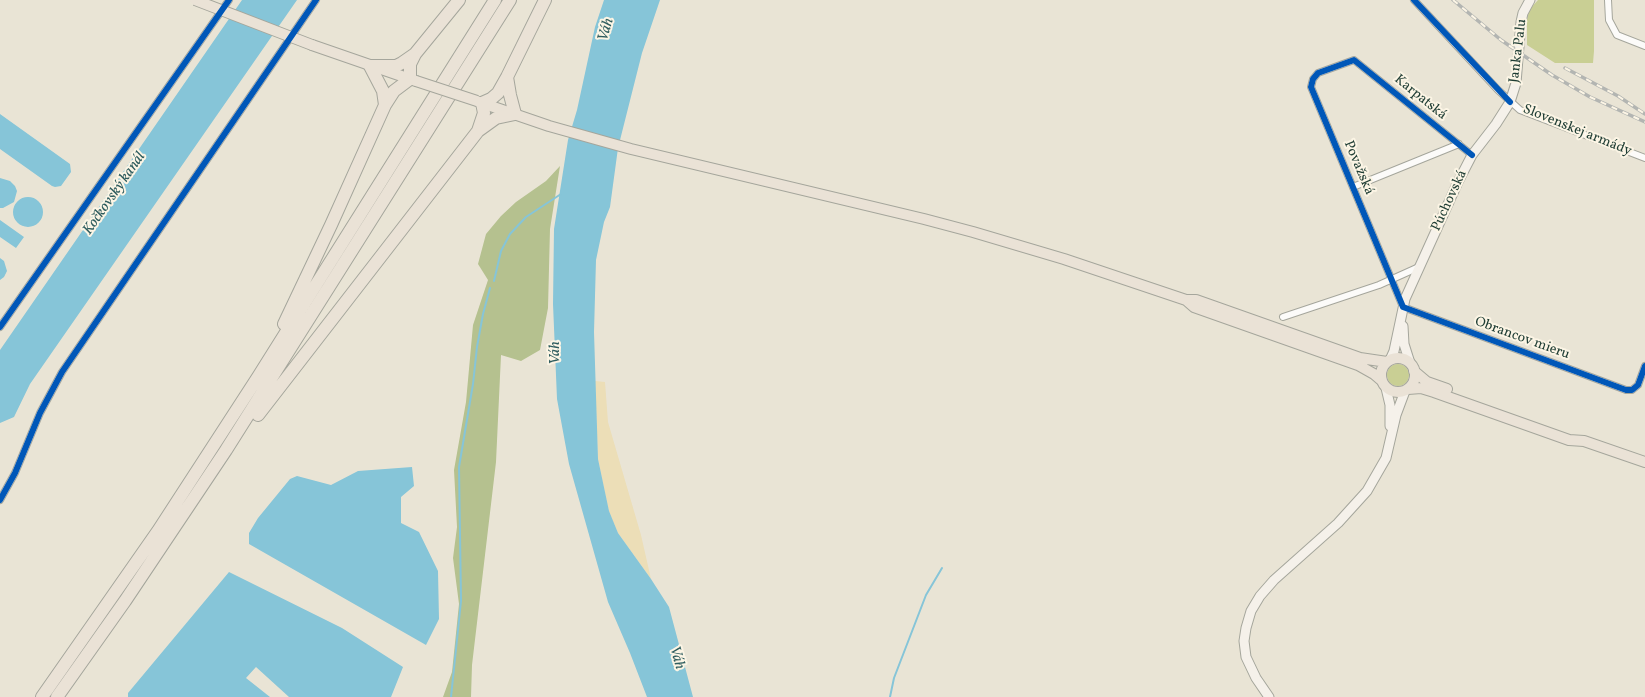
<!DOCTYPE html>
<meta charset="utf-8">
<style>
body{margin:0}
canvas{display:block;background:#e9e4d5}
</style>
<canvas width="1645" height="697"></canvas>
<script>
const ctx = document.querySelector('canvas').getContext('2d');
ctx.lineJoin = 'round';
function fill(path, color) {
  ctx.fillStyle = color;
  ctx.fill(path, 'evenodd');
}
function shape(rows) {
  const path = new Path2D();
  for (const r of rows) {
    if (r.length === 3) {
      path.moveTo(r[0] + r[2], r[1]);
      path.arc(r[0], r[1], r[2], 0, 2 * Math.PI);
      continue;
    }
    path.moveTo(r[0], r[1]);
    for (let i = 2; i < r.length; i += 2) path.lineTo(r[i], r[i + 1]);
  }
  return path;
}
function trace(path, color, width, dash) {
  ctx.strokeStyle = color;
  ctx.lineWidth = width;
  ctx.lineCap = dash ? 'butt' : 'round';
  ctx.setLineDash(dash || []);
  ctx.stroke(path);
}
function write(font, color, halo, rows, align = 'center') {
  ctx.font = font + ' Vollkorn,serif';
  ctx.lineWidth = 4;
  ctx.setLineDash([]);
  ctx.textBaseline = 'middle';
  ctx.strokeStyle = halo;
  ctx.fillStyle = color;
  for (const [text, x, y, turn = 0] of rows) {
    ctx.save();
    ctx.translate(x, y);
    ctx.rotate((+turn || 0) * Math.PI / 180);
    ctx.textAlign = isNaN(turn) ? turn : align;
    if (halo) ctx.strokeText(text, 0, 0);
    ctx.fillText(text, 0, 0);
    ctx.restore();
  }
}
fill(shape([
 [1538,0,1594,0,1594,51,1593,63,1555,63,1527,45,1527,20,1529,10],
 [1398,375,11]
]), '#c9cf94');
fill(shape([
 [560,166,550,229,548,308,540,350,521,361,501,355,496,462,472,665,471,697,443,697,452,672,459,604,453,558,457,527,454,470,466,402,473,325,488,280,478,264,486,234,501,216,516,202,546,181]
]), '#b5c18f');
fill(shape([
 [595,381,605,382,608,422,641,535,651,579,618,533,609,512,598,459]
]), '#ecdeb7');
fill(shape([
 [242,0,297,0,30,384,14,417,0,423,0,350],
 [604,0,660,0,642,53,618,148,610,207,604,222,596,260,594,332,598,459,609,511,618,533,651,579,669,607,693,697,647,697,630,653,608,602,569,464,557,399,553,304,554,229,568,140,577,110,595,27],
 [0,114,70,164,71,172,61,186,55,187,52,186,0,149],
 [0,178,10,181,15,186,17,191,14,202,3,208,0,208],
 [28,212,15],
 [0,220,24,237,16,248,0,237],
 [0,258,4,261,7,271,4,277,0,280],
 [412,467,414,486,401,497,401,523,419,532,438,571,439,619,426,645,249,544,249,533,258,518,290,479,297,476,331,485,358,471],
 [229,572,342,628,403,667,391,697,289,697,256,667,246,678,270,697,128,697,128,693]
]), '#86c5d8');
trace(shape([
 [494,281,501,251,510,234,526,217,561,194],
 [451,697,461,601,459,467,473,384,477,347,483,314,490,288],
 [890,697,894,678,926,595,942,568]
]), '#86c5d8', 2);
const street = shape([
 [1414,0,1498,90,1520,110,1645,158],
 [1608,0,1609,20,1617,35,1645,46],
 [1472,155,1354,60,1318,73,1313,79,1311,87,1403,307,1626,390,1632,390,1638,385,1645,366],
 [1353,187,1459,144],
 [1283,317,1379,285,1419,267],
 [0,327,229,0],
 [0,500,15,473,40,413,62,372,316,0]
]);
const secondary = shape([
 [1403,326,1404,344,1410,363],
 [1390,360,1394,351,1405,299,1458,182,1472,155,1496,124,1510,102,1516,83,1521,22,1523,13,1530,0],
 [1386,388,1390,405,1390,426],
 [1269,697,1256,678,1246,657,1244,641,1246,628,1251,611,1260,596,1274,580,1338,523,1367,491,1386,458,1396,415,1405,391]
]);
const primary = shape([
 [312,45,416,81],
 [479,102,549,126,631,149,924,219,973,232,1064,259,1186,300,1196,300,1360,358,1387,362],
 [1186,300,1194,307,1358,365,1374,374,1381,380],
 [1398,375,17],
 [1414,371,1427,382,1447,389],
 [1408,389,1421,388,1434,392,1569,440,1584,441,1645,462]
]);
const highway = shape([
 [370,66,396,66,402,63,415,54,459,0],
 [370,66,383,91,385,105],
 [478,131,484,113,482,103,491,99,498,93,507,77,545,0],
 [284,324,331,225,385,105,394,91,410,79,410,64,415,54],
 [258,415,478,131,496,118,515,114,510,95,507,77],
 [42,697,158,531,258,377,495,0],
 [57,697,125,601,226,450,510,0]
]);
trace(street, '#a5a69c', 8);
trace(secondary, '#a5a69c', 11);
trace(primary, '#a5a69c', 12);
trace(highway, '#a5a69c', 14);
trace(street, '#fcfbf9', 6);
trace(secondary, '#f5f1ea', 9);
trace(primary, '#eae2d6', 10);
trace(highway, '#eae2d6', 12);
const rail = shape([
 [1453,0,1501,40,1552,75,1590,97,1645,122],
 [1565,68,1618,96,1645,114]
]);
trace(rail, '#b3b5b2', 3.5);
trace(rail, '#fcf5e5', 2, [6]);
const primaryBridge = shape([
 [195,0,312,45],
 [416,81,477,101]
]);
trace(primaryBridge, '#a5a69c', 12, []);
trace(primaryBridge, '#eae2d6', 10);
trace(shape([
 [1414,0,1510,102],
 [1472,155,1354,60,1318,73,1313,79,1311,87,1403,307,1626,390,1632,390,1638,385,1645,366],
 [0,327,229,0],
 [0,500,15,473,40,413,62,372,316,0]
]), '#0057b8', 6);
write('14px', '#1f3d34', '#fcf5e5', [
 ["Janka Palu",1519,51,-83],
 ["Karpatská",1420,98,39],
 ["Slovenskej armády",1577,131,22],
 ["Považská",1358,168,67],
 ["Púchovská",1450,201,-65],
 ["Obrancov mieru",1522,339,20]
]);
write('italic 15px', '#2e5c5e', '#fcf5e5', [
 ["Váh",607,30,-73],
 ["Kočkovský kanál",115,194,-55],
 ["Váh",556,353,-90],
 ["Váh",676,658,74]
]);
</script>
